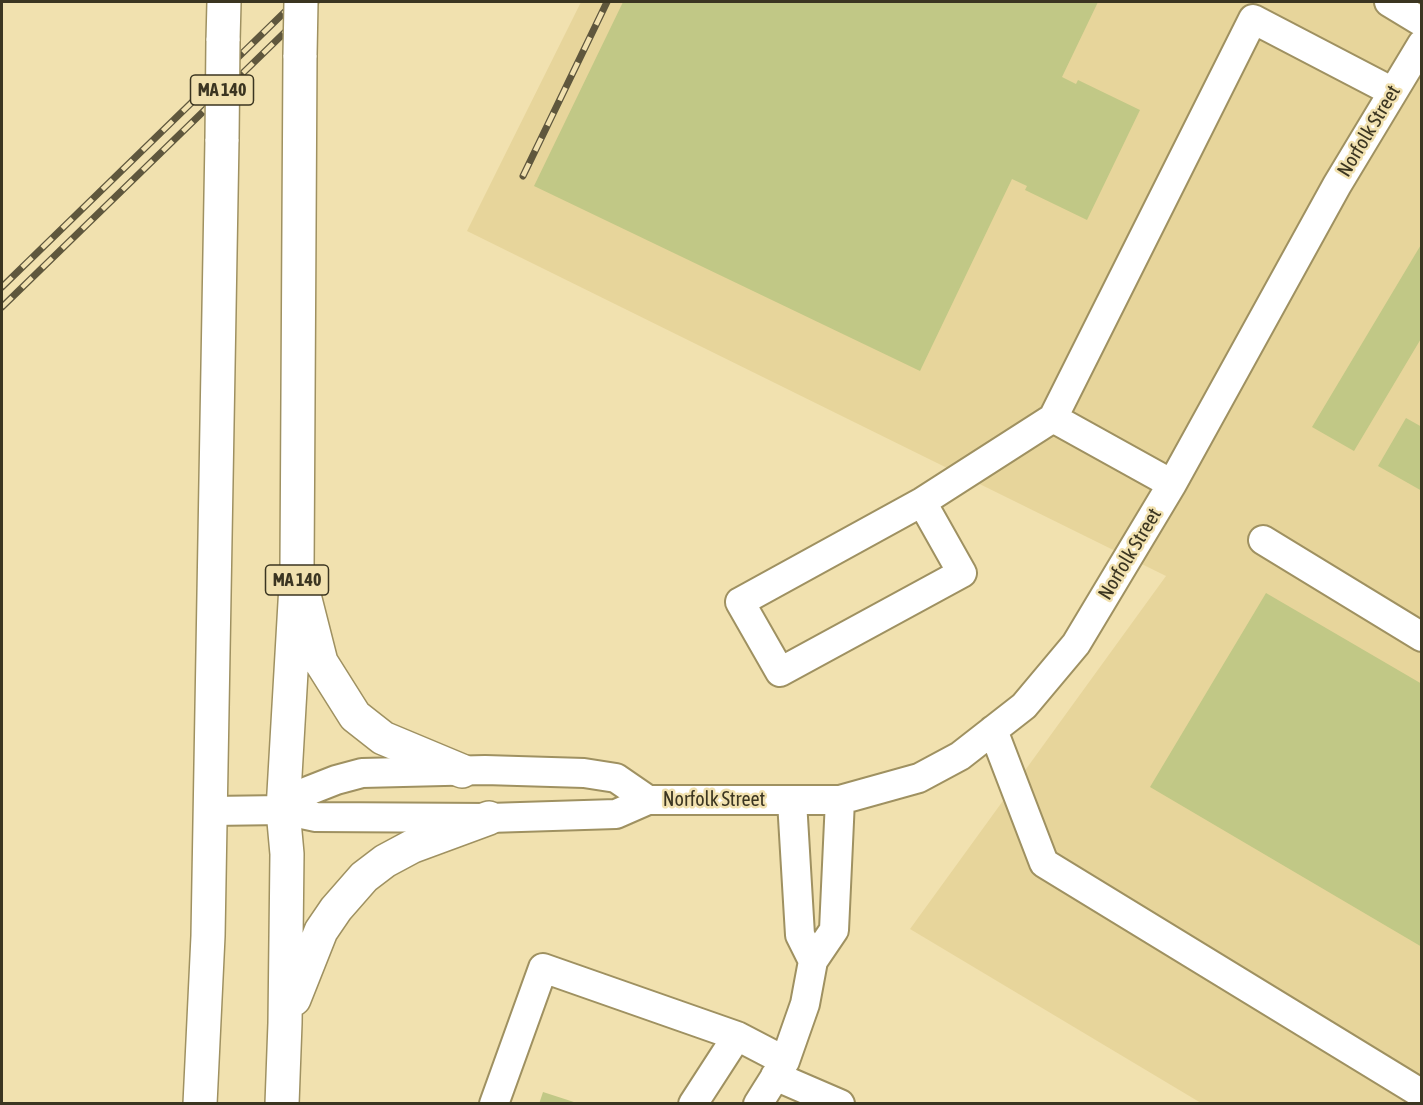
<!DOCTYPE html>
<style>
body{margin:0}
#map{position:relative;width:1423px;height:1105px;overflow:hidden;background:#f1e1af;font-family:"Asap Condensed",sans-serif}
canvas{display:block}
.frame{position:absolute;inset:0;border:3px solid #3b3521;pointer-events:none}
</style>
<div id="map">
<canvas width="1423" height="1105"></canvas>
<div class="frame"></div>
</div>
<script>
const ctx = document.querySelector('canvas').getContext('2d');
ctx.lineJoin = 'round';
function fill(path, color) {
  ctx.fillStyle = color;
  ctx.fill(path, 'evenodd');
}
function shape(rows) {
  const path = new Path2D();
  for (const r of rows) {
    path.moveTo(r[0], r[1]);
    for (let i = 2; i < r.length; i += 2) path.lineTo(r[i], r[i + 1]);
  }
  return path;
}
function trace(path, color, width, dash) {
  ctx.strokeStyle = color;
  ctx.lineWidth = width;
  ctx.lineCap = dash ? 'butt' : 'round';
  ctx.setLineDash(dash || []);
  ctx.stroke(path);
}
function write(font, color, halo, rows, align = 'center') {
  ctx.font = font + ' "Asap Condensed",sans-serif';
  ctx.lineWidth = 5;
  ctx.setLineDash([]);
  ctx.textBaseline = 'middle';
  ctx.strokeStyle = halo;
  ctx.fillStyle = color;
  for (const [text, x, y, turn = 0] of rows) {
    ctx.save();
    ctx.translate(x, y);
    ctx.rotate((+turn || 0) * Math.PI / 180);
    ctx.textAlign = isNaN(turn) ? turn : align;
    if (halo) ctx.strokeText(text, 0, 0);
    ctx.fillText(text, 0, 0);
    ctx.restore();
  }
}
fill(shape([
 [581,2,1421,2,1421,1103,1201,1103,910,929,1166,576,467,231]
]), '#e7d59b');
fill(shape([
 [623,2,1098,2,1062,77,1076,84,1078,80,1140,110,1087,220,1025,190,1027,186,1012,179,920,371,534,186],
 [1422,243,1422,337,1354,451,1312,427],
 [1406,418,1422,427,1422,491,1378,466],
 [1266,593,1422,684,1422,947,1150,787],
 [543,1092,577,1103,577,1104,539,1104]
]), '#c1c886');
const minor = shape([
 [1389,2,1422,22],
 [1172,484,1053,418,1253,19,1393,92],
 [922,502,962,573,780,672,740,602,922,502,1053,418],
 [1263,540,1422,637],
 [993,730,1044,863,1422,1094],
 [792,801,800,935,813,961],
 [283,810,308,791,336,780,362,773,485,770,584,773,616,778,648,800],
 [211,811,283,810,316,817,489,818,616,814,648,800,840,800,919,778,960,756,1024,706,1076,644,1172,484,1337,185,1422,44],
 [775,1076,840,1104],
 [494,1104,543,968,737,1036,785,1061],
 [693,1104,737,1036],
 [758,1104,785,1061,805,1004,813,961,834,930,840,800]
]);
const highway = shape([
 [223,41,224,2],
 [305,599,321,662,355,716,383,738,462,771],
 [294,999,321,931,336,909,364,877,385,861,413,846,489,818],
 [200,1104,208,936,222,139],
 [282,1104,285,1023,287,854,283,810,297,568,300,55]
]);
trace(minor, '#9f9161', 32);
trace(highway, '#9f9161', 36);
trace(minor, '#fff', 28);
trace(highway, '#fff', 33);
const rail = shape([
 [523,176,607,2],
 [2,287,295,2],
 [2,307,316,2]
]);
trace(rail, '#5f573d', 7);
trace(rail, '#f1e1af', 4.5, [14]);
const highwayBridge = shape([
 [300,55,301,2],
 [222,139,223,41]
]);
trace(highwayBridge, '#9f9161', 36, []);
trace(highwayBridge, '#fff', 33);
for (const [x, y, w] of [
 [222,90,63],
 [297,580,63]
]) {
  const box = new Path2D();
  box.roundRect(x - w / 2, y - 15, w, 30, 4.5);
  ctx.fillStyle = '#f1e1af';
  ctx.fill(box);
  trace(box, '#3b3521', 1.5);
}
write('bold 18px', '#3b3521', null, [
 ["MA 140",222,90],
 ["MA 140",297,580]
]);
write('20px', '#3b3521', '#f1e1af', [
 ["Norfolk Street",1369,131,-59],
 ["Norfolk Street",1130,554,-59],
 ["Norfolk Street",714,800]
]);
</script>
